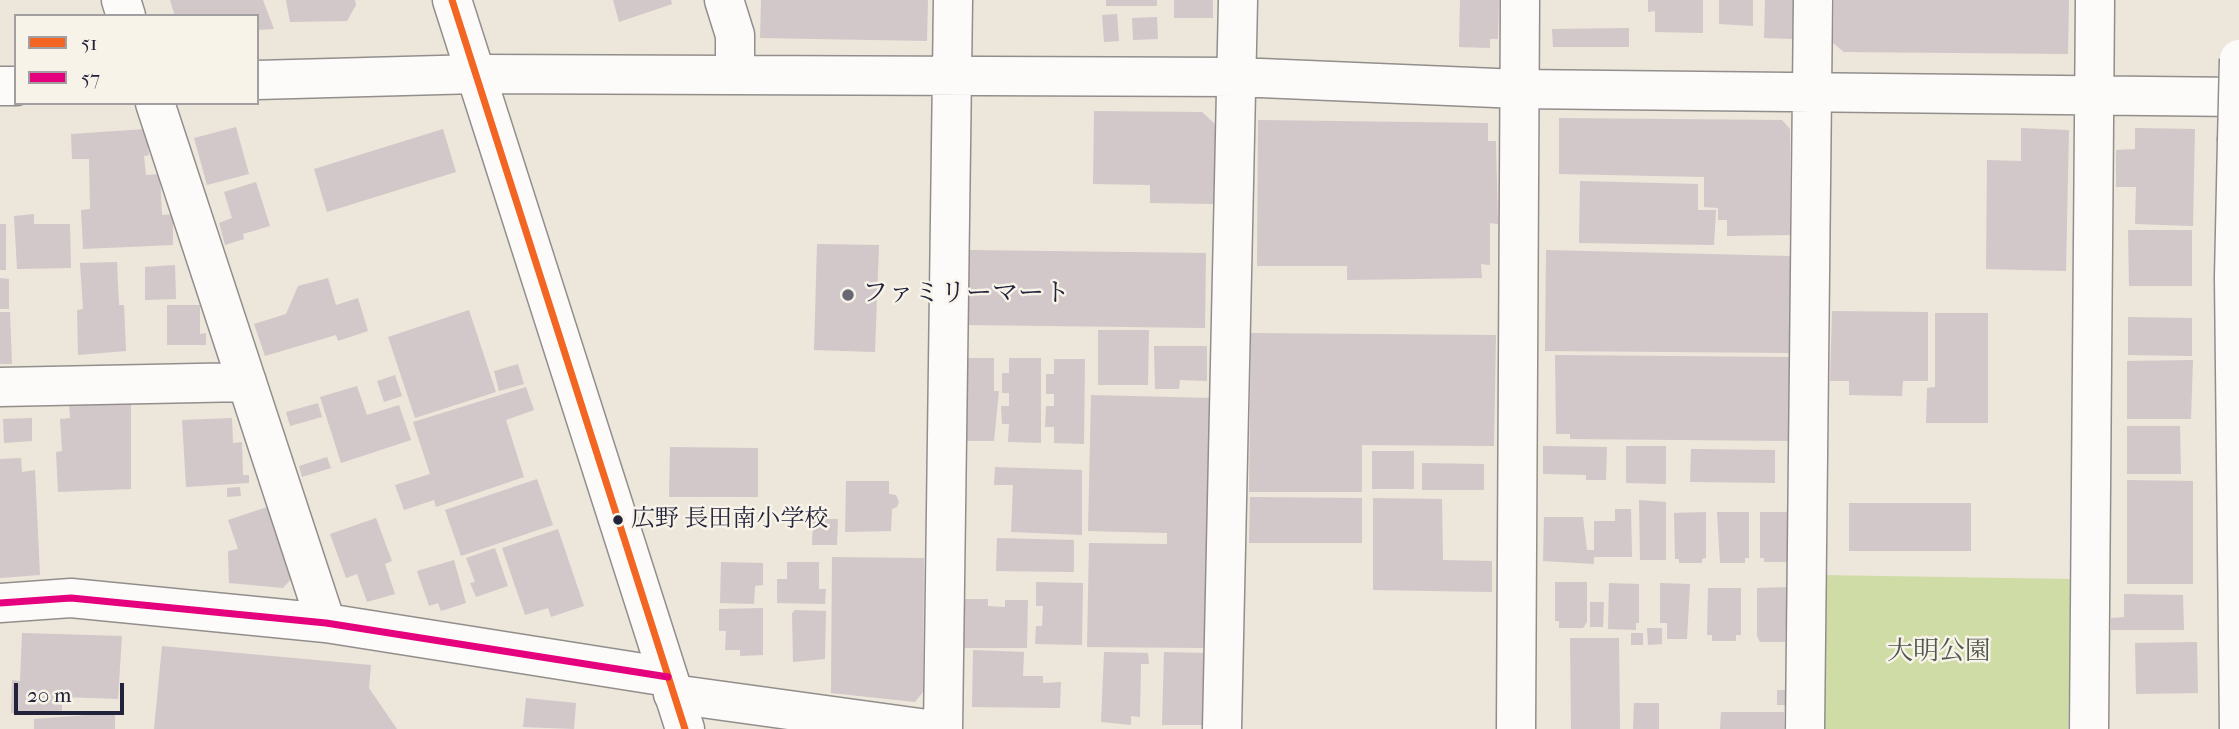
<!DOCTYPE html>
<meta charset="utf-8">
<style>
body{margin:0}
#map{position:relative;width:2239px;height:729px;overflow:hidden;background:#ede6da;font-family:"IM FELL French Canon",serif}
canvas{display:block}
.legend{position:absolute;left:14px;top:14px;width:245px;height:91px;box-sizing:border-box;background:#f7f3e8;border:2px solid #a29fa3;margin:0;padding:9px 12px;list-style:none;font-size:21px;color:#22223b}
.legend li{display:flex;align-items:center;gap:14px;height:35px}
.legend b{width:35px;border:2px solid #a29fa3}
.scale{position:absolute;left:14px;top:683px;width:110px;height:32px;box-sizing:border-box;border:4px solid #22223b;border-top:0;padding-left:9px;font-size:21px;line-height:24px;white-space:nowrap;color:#22223b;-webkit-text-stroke:5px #f7f3e8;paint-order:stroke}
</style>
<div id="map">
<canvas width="2239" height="729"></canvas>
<ul class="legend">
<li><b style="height:9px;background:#f26522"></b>51</li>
<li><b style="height:9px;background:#e5007d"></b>57</li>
</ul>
<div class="scale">20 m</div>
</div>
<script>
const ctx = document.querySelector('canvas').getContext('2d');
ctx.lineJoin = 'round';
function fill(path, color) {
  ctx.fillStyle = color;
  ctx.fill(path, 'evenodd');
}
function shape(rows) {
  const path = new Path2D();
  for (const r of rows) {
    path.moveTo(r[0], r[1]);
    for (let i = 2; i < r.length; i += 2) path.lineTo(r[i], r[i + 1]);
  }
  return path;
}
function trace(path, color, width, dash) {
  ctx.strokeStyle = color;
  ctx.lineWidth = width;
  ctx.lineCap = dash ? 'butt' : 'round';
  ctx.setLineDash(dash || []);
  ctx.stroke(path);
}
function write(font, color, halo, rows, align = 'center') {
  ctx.font = font + ' "IM FELL French Canon","Noto Serif JP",serif';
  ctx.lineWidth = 5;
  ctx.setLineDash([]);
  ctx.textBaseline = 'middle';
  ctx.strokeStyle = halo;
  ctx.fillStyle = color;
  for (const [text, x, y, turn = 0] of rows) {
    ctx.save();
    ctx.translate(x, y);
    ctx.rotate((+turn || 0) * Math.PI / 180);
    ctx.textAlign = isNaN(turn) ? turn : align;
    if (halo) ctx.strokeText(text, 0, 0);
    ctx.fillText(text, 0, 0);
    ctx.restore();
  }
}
fill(shape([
 [1820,575,2072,579,2068,729,1821,729]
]), '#d0dca5');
fill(shape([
 [170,0,263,0,274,29,257,30,257,16,175,16],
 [286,0,355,0,356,5,347,21,290,22],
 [613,0,671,0,672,4,619,22],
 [761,0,928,0,927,41,760,38],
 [1106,0,1157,0,1157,6,1106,6],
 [1174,0,1213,0,1213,18,1174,18],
 [1460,0,1499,0,1498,39,1490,39,1490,48,1459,47],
 [1648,0,1703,0,1703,33,1655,32,1655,11,1648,12],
 [1719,0,1753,0,1753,26,1719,24],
 [1765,0,1794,0,1793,39,1764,38],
 [1834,0,2069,0,2068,54,1844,52,1833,43],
 [1117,14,1119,41,1104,42,1102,15],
 [1157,17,1158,39,1133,40,1132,18],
 [1629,28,1629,47,1553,47,1552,29],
 [1094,111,1202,112,1215,124,1215,204,1150,203,1150,185,1093,184],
 [1559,118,1782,120,1790,129,1790,235,1727,236,1727,220,1718,220,1718,208,1704,207,1704,177,1559,174],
 [1258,120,1488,123,1488,141,1496,141,1498,224,1490,223,1490,265,1481,264,1482,278,1347,280,1347,266,1257,266],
 [236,127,249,174,207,185,194,138],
 [2021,128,2069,130,2066,271,1986,269,1987,160,2021,161],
 [2135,128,2195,129,2193,226,2135,224,2136,187,2116,187,2116,150,2135,149],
 [146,129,149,155,144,156,146,175,160,174,162,215,173,214,173,245,83,249,81,210,90,209,89,159,72,159,71,134],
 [443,129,456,172,327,212,314,169],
 [1580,181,1698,184,1698,210,1716,210,1714,245,1579,243],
 [256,182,270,226,243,234,244,239,225,245,219,223,232,218,224,192],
 [34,214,34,224,70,224,71,268,17,269,14,216],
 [0,224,6,224,6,270,0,270],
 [2128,230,2192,230,2192,286,2129,286],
 [817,244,879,245,875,352,814,350],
 [969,250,1206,253,1205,328,969,325],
 [1546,250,1790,256,1790,353,1545,351],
 [117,262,119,305,124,305,126,351,78,355,77,310,83,309,80,263],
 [175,265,176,299,145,300,145,267],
 [0,278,9,279,9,309,0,309],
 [328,278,336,305,358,298,368,331,338,341,336,335,265,356,254,324,286,314,298,286],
 [167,305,200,305,200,334,206,333,206,345,167,345],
 [469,310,496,392,415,418,388,337],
 [1832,311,1928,312,1928,381,1903,381,1902,396,1849,395,1849,381,1830,381],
 [0,312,10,312,12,364,0,364],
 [1935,313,1988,313,1988,423,1926,423,1927,388,1935,387],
 [2128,317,2192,318,2192,356,2128,355],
 [1098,330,1149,330,1148,385,1098,385],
 [1251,333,1496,335,1494,446,1362,445,1362,492,1249,492],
 [1154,346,1207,346,1207,381,1180,380,1179,389,1155,389],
 [1555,355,1790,357,1789,441,1570,439,1570,434,1556,434],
 [968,358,994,358,994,391,999,391,994,441,966,441],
 [1009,358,1041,358,1041,443,1008,442,1009,424,1002,424,1001,406,1009,406,1009,393,1002,393,1002,373,1009,373],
 [1054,359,1085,359,1084,444,1054,443,1054,427,1045,427,1046,406,1054,406,1054,394,1046,394,1046,374,1054,374],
 [2193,360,2191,419,2127,419,2127,361],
 [518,364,524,384,499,391,494,371],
 [395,375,402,396,384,402,377,381],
 [357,386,367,415,399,405,411,440,341,463,320,397],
 [526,387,534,410,506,420,524,477,436,507,434,500,404,510,395,485,430,474,413,422],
 [1091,395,1211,398,1204,648,1087,647,1089,543,1167,544,1167,533,1088,531],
 [131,402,131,489,58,492,56,452,62,451,60,419,70,418,69,403],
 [318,403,322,417,290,426,286,412],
 [32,418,32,441,4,443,3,419],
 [232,418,233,443,242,442,243,475,249,475,249,483,186,487,182,420],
 [2127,426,2180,426,2181,474,2127,474],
 [1543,446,1607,447,1606,480,1586,480,1586,475,1543,474],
 [1626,446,1666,446,1666,484,1626,483],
 [670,447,758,448,758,497,669,497],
 [1691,449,1775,450,1775,483,1690,482],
 [1372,451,1414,451,1414,489,1372,489],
 [327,457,331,468,302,477,299,466],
 [21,458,22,472,35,470,40,575,0,578,0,459],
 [1422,463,1484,464,1484,490,1422,490],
 [995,467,1082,470,1082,535,1011,532,1013,485,994,485],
 [537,479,553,525,461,556,445,510],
 [2127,480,2193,481,2193,584,2127,584],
 [846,481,889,481,889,494,896,495,899,502,897,507,892,509,891,531,845,532],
 [240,487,241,496,227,497,227,488],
 [1250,497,1362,498,1362,543,1249,543],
 [1373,498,1442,499,1443,560,1492,561,1492,592,1373,590],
 [1639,500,1666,502,1666,560,1640,560],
 [1849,503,1971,503,1971,551,1849,551],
 [267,507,292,578,283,588,229,583,228,551,238,549,228,520],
 [1615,509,1631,509,1632,557,1594,557,1594,564,1543,561,1544,517,1583,517,1587,550,1594,550,1594,521,1615,521],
 [1706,512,1706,558,1702,559,1702,563,1679,563,1679,559,1675,559,1674,513],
 [1717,512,1749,512,1749,558,1745,558,1745,563,1720,563],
 [1760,512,1789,512,1788,562,1764,562,1764,558,1760,558],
 [376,518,392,561,385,564,395,594,367,602,357,574,346,578,330,534],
 [813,519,838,519,837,545,812,545],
 [558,529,584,606,551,617,548,608,525,615,502,548],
 [997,538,1074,540,1074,572,996,571],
 [495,548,508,586,476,597,470,583,475,582,466,558],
 [832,557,924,558,923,692,915,702,831,693],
 [454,560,466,603,441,611,438,603,429,606,417,571],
 [721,562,763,563,763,585,755,586,754,604,720,603],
 [787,562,819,562,819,589,826,589,825,604,777,603,777,579,787,579],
 [1036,582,1083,583,1082,645,1035,644,1036,626,1042,626,1043,606,1036,606],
 [1555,582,1587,582,1587,622,1583,628,1559,628,1559,621,1555,621],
 [1609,583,1639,584,1639,623,1636,623,1636,630,1608,629],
 [1660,583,1690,584,1687,639,1667,639,1667,623,1660,623],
 [1788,587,1785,642,1760,642,1757,636,1757,588],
 [1708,588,1741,588,1741,635,1736,635,1736,641,1712,641,1712,635,1707,635],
 [2124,594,2183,595,2184,630,2111,630,2111,618,2124,617],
 [963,599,988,599,988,606,1005,607,1005,600,1028,600,1027,648,962,648],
 [1590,602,1604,602,1603,627,1590,627],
 [763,608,763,655,740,656,740,650,725,650,726,631,719,631,719,609],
 [795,610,826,611,825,659,793,662,792,613],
 [1647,628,1662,628,1662,644,1648,645],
 [22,633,122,636,118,699,62,697,62,715,11,713,12,680,20,681],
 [1631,633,1643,633,1643,645,1631,645],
 [1570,638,1619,638,1620,729,1571,729],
 [2197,642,2198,693,2136,694,2135,643],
 [162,646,371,665,369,688,397,729,154,729],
 [973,650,1024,652,1023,676,1043,676,1043,683,1061,682,1060,708,972,707],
 [1104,652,1148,653,1149,664,1141,664,1140,717,1131,716,1131,725,1101,722],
 [1164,652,1204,653,1202,725,1162,725],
 [1777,690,1788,690,1788,705,1777,705],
 [526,698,576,703,574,729,523,727],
 [1634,703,1659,703,1659,729,1633,729],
 [1721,712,1784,712,1784,729,1720,729],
 [115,713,115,729,34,729,34,719]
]), '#d2c7c9');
const minor = shape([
 [121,0,126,16],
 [724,0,735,35,735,75],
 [257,80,477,74,1237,77,1519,89,2239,97],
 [0,86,16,86],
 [155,103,326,623],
 [0,387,247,382],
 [0,603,71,598,326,623,668,677],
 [673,694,927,729],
 [943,729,953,0],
 [1222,729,1238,0],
 [1516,729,1520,0],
 [1805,729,1813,0],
 [2089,729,2095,0]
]);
const major = shape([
 [452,0,685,729]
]);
const highway = shape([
 [2237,141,2234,277,2239,729]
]);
trace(minor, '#928e8c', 41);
trace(major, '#928e8c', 41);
trace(highway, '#928e8c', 41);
trace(minor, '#fcfbf9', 38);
trace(major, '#fcfbf9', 38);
trace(highway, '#fcfbf9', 38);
const highwayBridge = shape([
 [2237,141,2239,59]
]);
trace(highwayBridge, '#928e8c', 41, []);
trace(highwayBridge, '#fcfbf9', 38);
trace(shape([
 [452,0,685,729]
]), '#f26522', 7);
trace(shape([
 [0,603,71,598,326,623,668,677]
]), '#e5007d', 7);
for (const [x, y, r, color] of [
 [848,295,7,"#696773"],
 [618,520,6,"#22223b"]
]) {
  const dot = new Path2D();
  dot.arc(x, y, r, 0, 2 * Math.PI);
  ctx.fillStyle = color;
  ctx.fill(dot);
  trace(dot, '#f7f3e8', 2.5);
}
write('24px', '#22223b', '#f7f3e8', [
 ["広野 長田南小学校",631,520]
], 'left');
write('26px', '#22223b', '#f7f3e8', [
 ["ファミリーマート",862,295]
], 'left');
write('26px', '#4f574e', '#f7f3e8', [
 ["大明公園",1939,653]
]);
</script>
